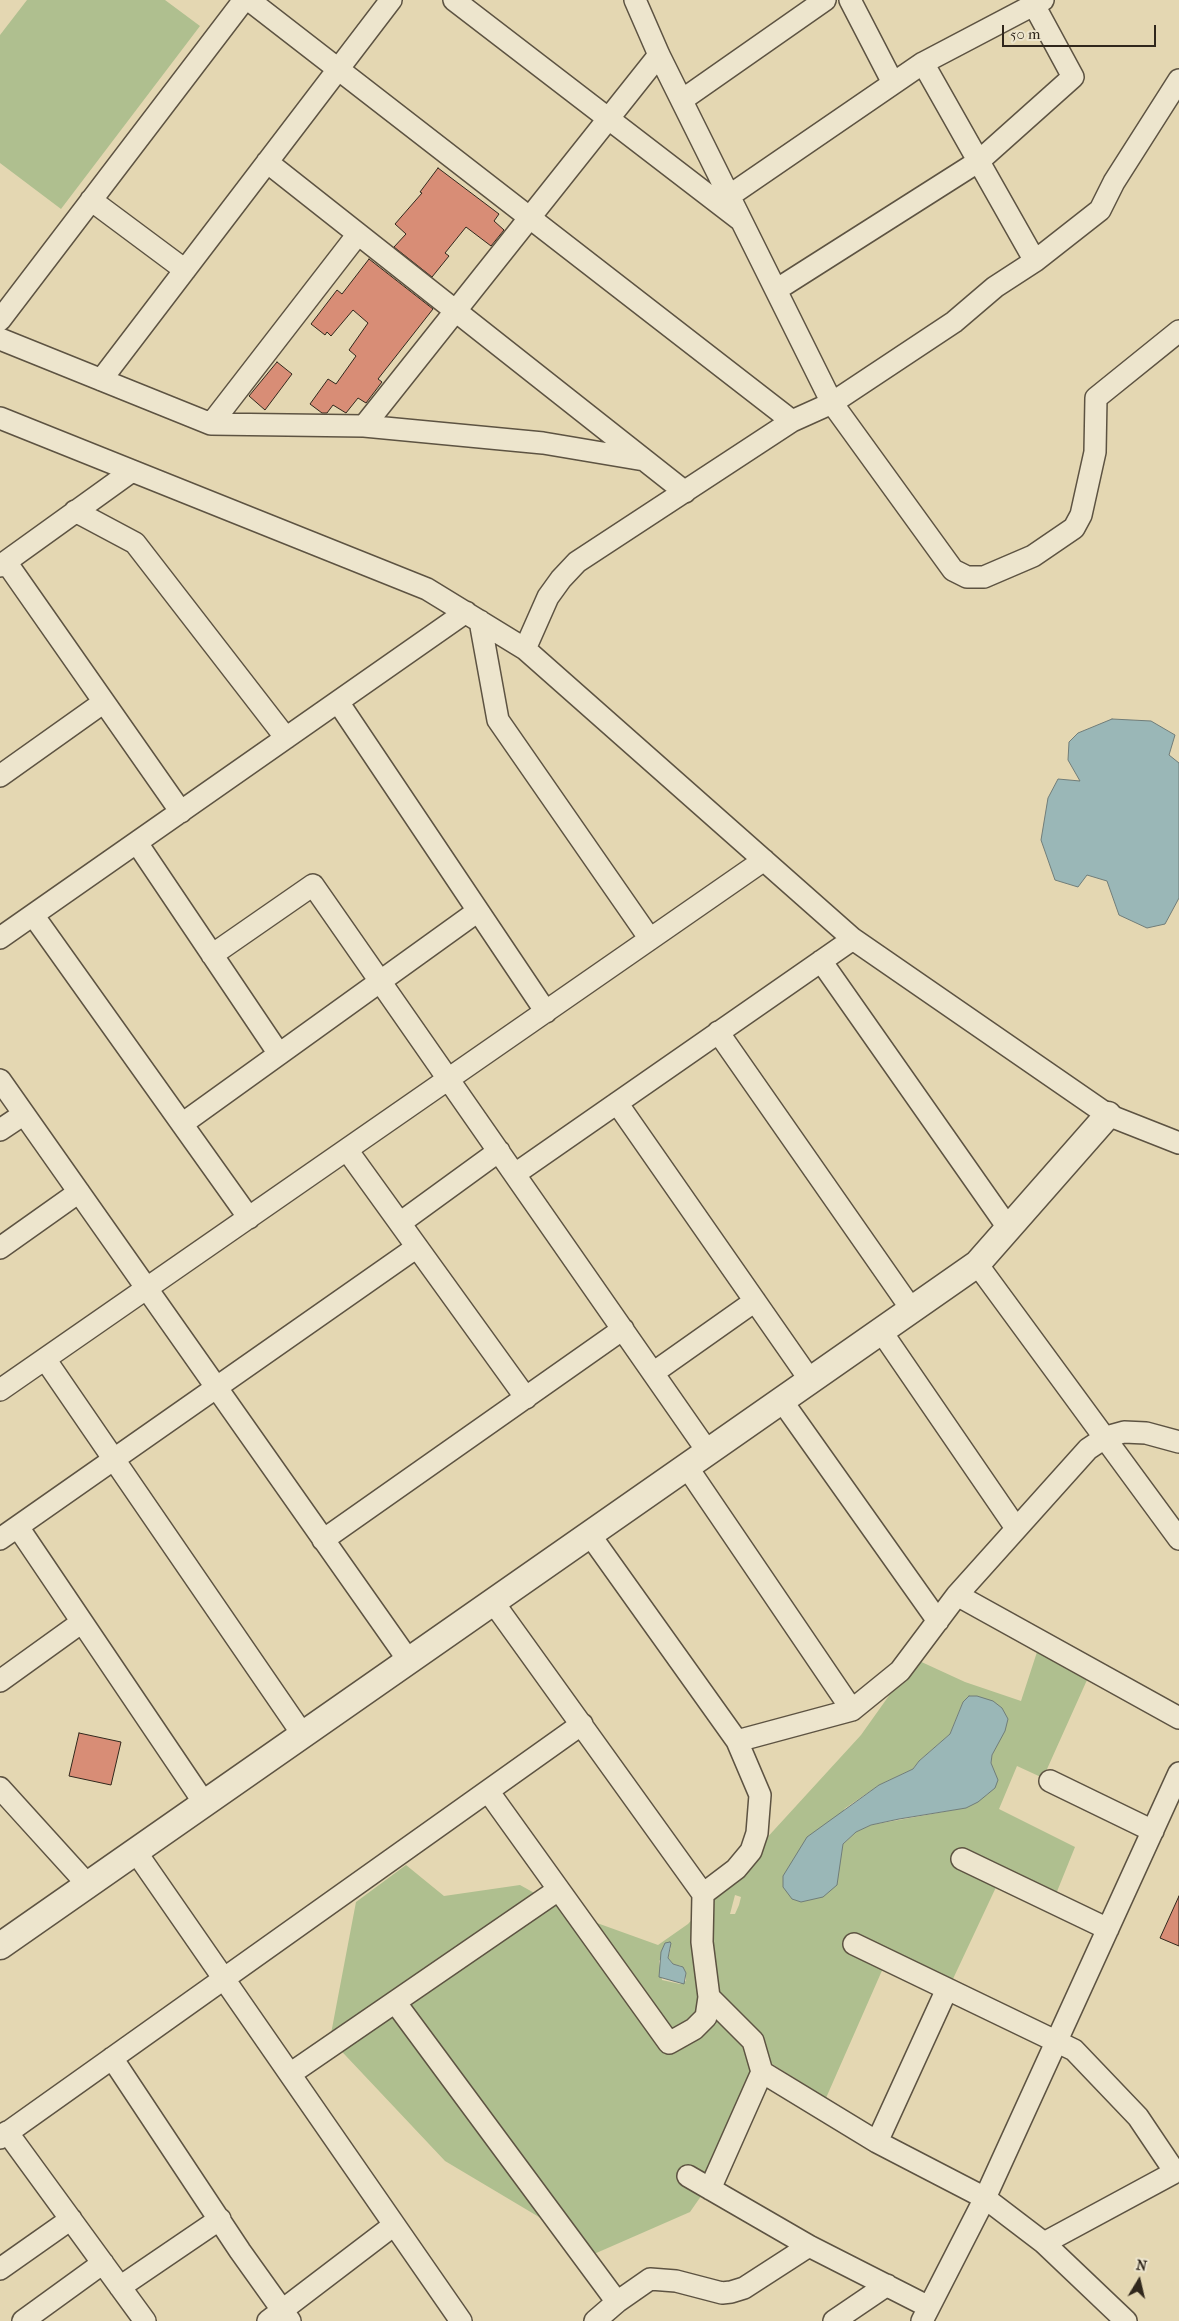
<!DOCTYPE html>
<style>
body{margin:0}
#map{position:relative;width:1179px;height:2321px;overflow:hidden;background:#e4d7b2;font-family:"IM FELL French Canon",serif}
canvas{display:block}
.north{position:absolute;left:1114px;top:2256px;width:50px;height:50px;-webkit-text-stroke:4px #ede5cd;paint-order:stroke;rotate:9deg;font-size:14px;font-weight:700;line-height:20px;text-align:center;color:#30271c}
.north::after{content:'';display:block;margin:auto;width:18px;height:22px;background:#30271c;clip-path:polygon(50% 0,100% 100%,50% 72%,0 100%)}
.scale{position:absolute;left:1002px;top:25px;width:154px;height:22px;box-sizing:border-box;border:2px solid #30271c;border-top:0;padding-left:6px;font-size:15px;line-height:18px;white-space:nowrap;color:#30271c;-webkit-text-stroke:4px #ede5cd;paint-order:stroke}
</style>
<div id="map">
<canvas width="1179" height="2321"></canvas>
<div class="north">N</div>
<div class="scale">50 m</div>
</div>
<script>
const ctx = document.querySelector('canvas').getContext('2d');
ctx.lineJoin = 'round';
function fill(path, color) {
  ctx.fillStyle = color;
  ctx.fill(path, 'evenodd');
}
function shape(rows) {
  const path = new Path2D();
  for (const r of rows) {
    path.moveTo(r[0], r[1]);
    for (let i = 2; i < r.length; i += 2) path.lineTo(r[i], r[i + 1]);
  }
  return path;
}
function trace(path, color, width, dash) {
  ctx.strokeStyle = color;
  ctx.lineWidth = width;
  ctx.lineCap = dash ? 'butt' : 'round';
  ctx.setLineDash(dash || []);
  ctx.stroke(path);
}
fill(shape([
 [27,0,165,0,200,26,61,209,0,163,0,35],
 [1037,1652,1087,1680,1043,1778,1017,1766,999,1809,1075,1847,1056,1894,1005,1868,945,1996,884,1966,826,2098,761,2057,731,2153,690,2212,594,2254,539,2217,445,2161,330,2039,356,1902,406,1865,444,1896,520,1885,572,1914,658,1945,688,1924,861,1735,915,1659,965,1682,1021,1701],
 [963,1702,996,1747,992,1755,991,1763,993,1770,988,1794,965,1808,871,1825,856,1832,843,1844,839,1863,844,1809,879,1785,913,1769,919,1761,950,1734],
 [735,1895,741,1897,739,1905,735,1914,730,1914],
 [671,1947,668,1958,673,1964,681,1966,686,1973,686,1981,680,1984,662,1980,659,1961]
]), '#afbf8f');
const water = shape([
 [1112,719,1151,721,1175,735,1169,755,1179,763,1179,898,1165,924,1147,928,1119,915,1107,881,1087,875,1078,887,1055,880,1041,840,1048,798,1058,779,1080,781,1068,760,1069,742,1078,733,1112,719],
 [969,1696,977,1696,993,1701,1002,1708,1008,1719,1005,1731,992,1755,991,1763,998,1780,995,1788,978,1802,966,1808,899,1819,871,1825,856,1832,843,1844,837,1885,823,1897,801,1902,792,1899,783,1887,783,1876,807,1837,879,1785,913,1769,919,1761,950,1734,963,1702,969,1696],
 [670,1942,671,1943,668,1958,673,1964,683,1967,686,1973,684,1984,659,1977,661,1952,665,1943,670,1942]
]);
fill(water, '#9ab7b7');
trace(water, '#707d79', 1);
const building = shape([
 [438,168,499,214,494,221,504,230,491,246,466,227,445,253,449,256,432,277,394,247,406,234,395,224,422,193,420,192,438,168],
 [369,259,433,309,378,379,382,382,366,403,358,398,346,413,333,405,327,413,322,413,310,404,328,379,336,384,356,356,349,350,368,323,353,310,331,336,327,332,325,335,311,324,337,290,342,294,369,259],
 [277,362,292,374,265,410,249,396,277,362],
 [79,1733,121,1742,111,1785,69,1776,79,1733],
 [1179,1896,1179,1946,1160,1938,1179,1896]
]);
fill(building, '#d88d76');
trace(building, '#30271c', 1);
const minor = shape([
 [249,0,792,421],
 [454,0,739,219],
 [635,0,659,55,832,403,953,570,967,577,984,577,1033,556,1074,528,1081,515,1095,452,1096,398,1179,331],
 [850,0,893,83],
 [923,63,1035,261],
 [682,100,825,0],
 [267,162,685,492],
 [729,196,923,63,1043,0],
 [91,200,185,270],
 [776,290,979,161,1073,77,1034,5],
 [0,320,244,0],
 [0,339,211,424,364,426,543,443,644,460],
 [101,380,391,0],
 [0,418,427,589,525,649,853,939,1108,1115,1179,1143],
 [211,424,358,234],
 [364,426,659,55],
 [75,511,135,543,286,738],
 [6,562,181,812],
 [0,566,132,471],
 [480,621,498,720,650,939],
 [525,649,548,597,561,579,577,562,792,421,832,403,954,322,995,287,1035,261,1100,210,1114,182,1179,80],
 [338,702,546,1012],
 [0,776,104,702],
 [137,843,279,1054],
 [33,915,249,1218],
 [0,938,466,612],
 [212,955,313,885,708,1452],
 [821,961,1009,1229],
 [718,1032,912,1310],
 [0,1080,409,1661],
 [617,1103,810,1380],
 [182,1124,478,911],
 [0,1130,24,1114],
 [347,1150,526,1398],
 [515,1174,853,939],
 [400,1223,499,1151],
 [0,1248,79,1192],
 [977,1264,1179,1539],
 [881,1331,1016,1528],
 [45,1359,303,1735],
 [653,1373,755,1301],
 [0,1390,764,860],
 [782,1401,938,1621],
 [687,1467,852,1710],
 [18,1527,205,1804],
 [0,1539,417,1247],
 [323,1540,623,1329],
 [957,1595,1179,1718],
 [493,1602,703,1894],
 [0,1681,82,1622],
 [737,1741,852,1710,900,1671,957,1595,1088,1449,1106,1437,1124,1432,1146,1433,1179,1442],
 [1050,1781,1153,1831],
 [0,1788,88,1885],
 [488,1791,669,2043,694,2029,706,2017,709,1997,702,1942,703,1894,736,1869,751,1851,757,1833,760,1795,737,1741,590,1535],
 [136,1852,461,2321],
 [962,1859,1108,1929],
 [854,1944,1074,2050,1138,2117,1175,2172],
 [709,1997,753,2041,762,2072,710,2189],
 [395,2002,617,2302,595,2321],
 [112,2058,240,2251,290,2321],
 [762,2072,877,2142,985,2198,1044,2243,1126,2321],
 [290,2074,558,1890],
 [7,2132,145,2321],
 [0,2138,582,1724],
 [877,2142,947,1989],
 [688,2176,809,2246,929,2307],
 [1044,2243,1179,2170],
 [0,2269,71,2219],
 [120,2287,220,2219],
 [617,2302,650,2279,676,2281,722,2293,731,2292,744,2288,809,2246],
 [23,2321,103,2263],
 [268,2321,394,2225],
 [834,2321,887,2285],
 [922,2321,985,2198,1179,1773]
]);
const tertiary = shape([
 [0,1946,977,1264,1108,1115]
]);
trace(minor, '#5d5342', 24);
trace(tertiary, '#5d5342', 29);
trace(minor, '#ede5cd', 21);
trace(tertiary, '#ede5cd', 26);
</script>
